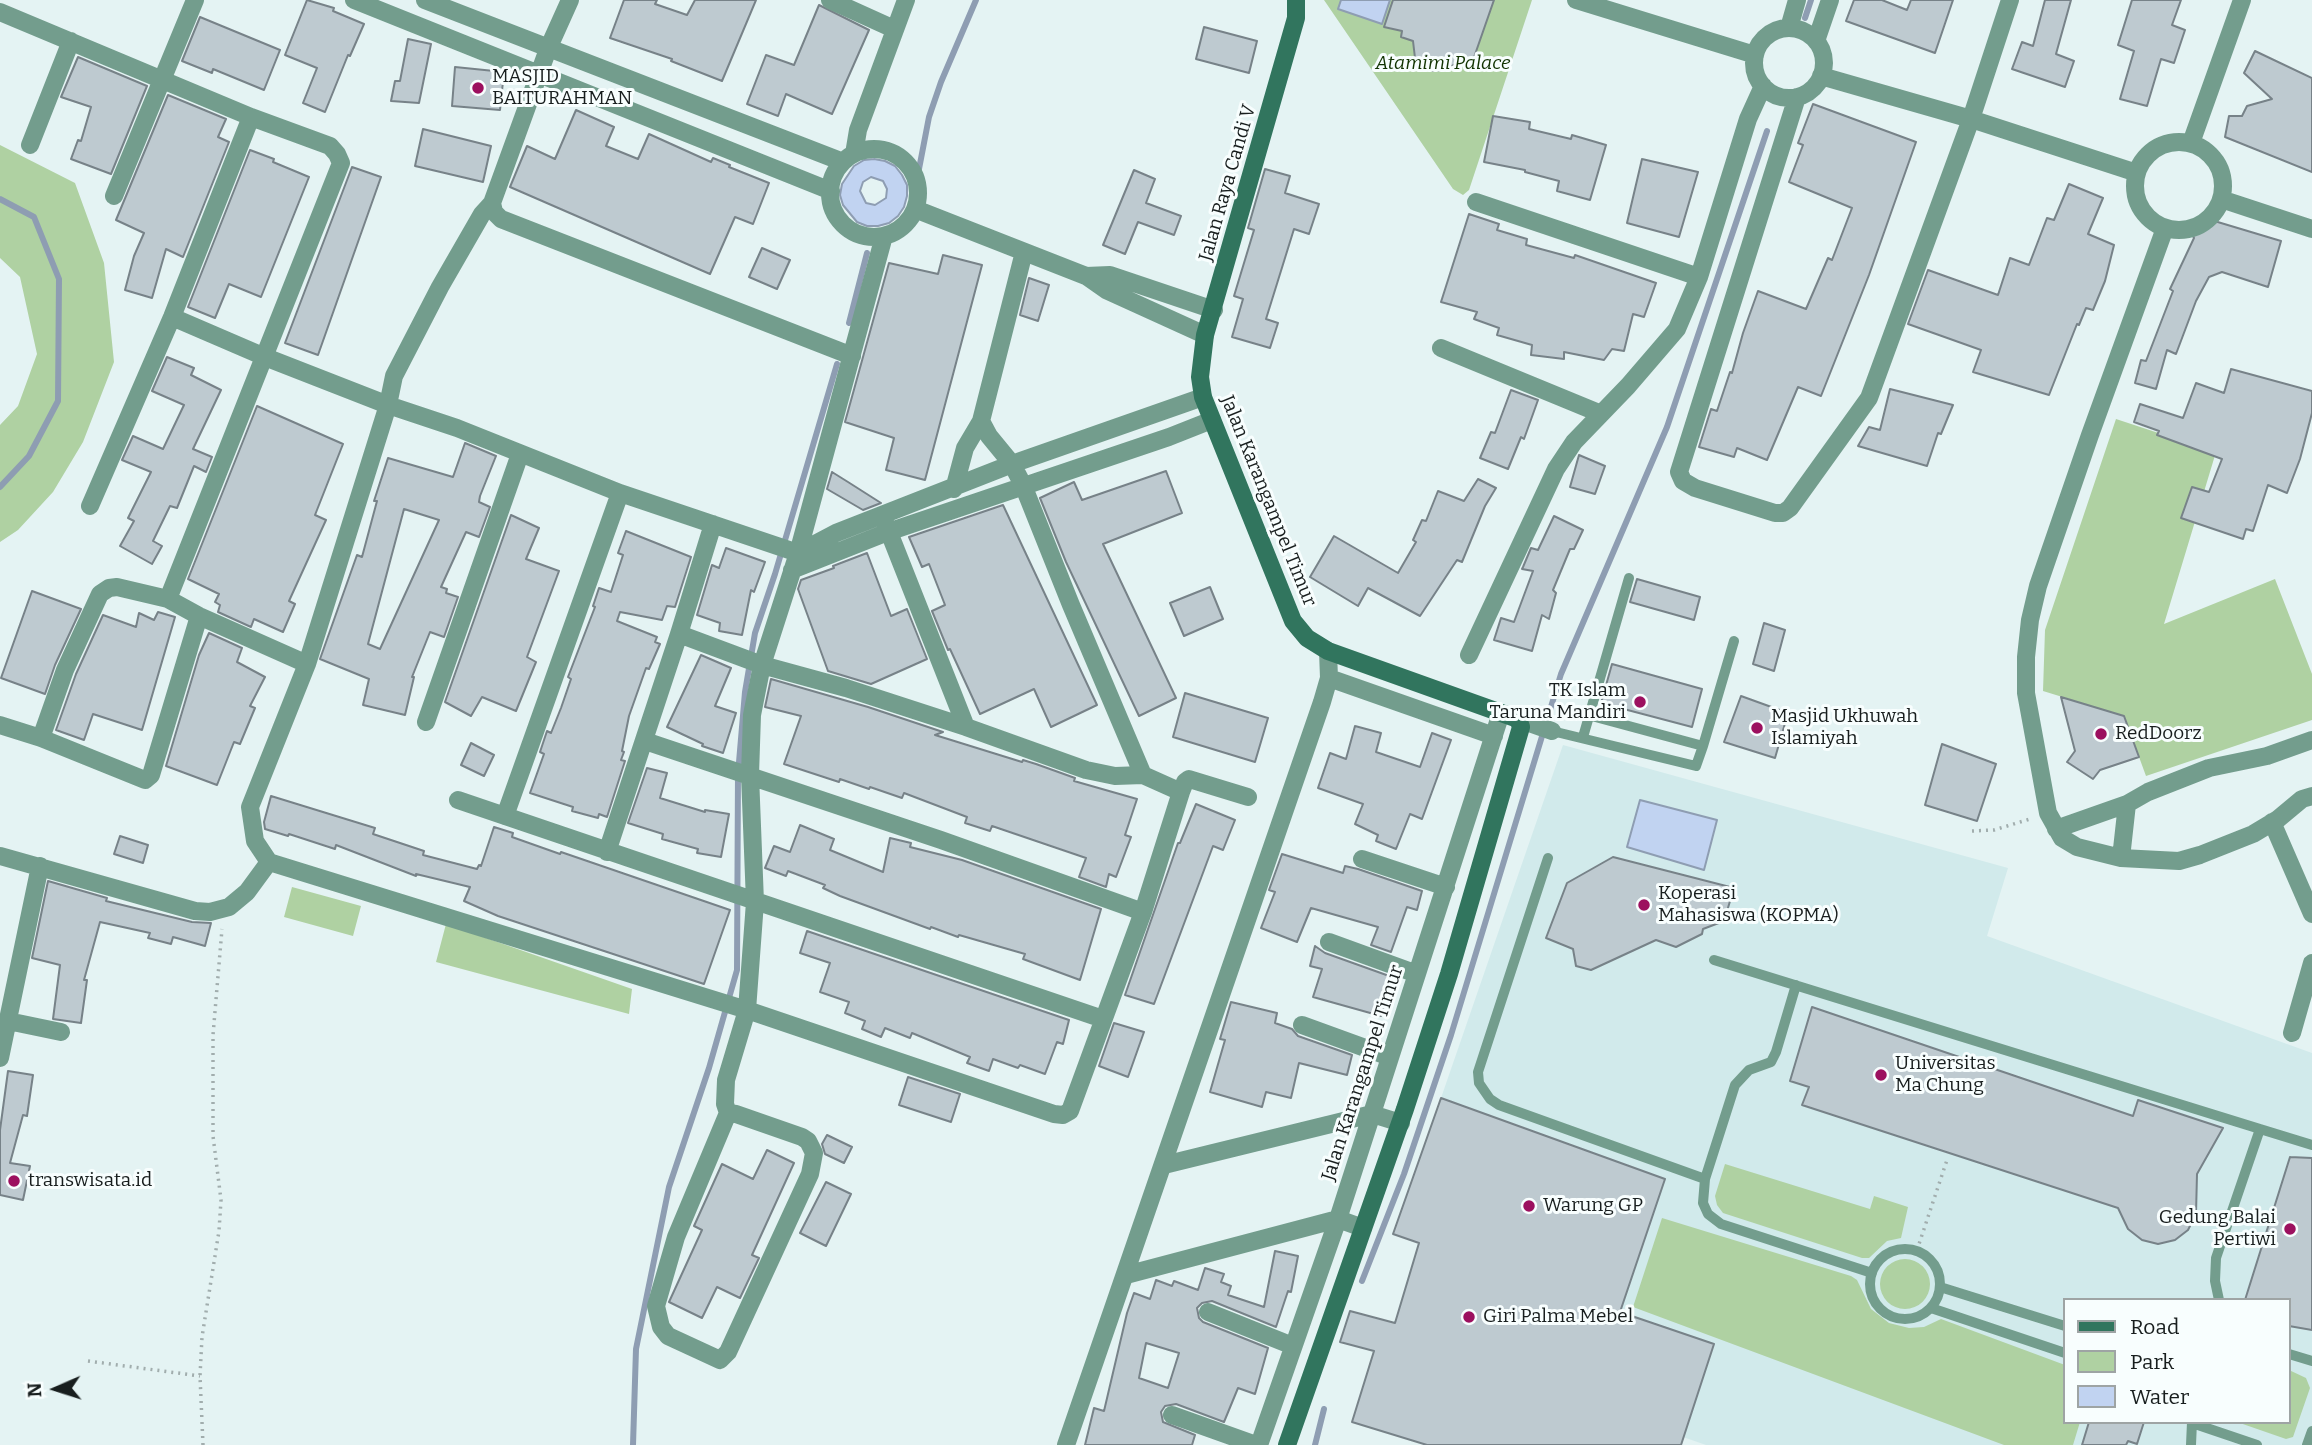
<!DOCTYPE html>
<style>
body{margin:0}
#map{position:relative;width:2312px;height:1445px;overflow:hidden;background:#e4f3f3;font-family:Bitter,serif}
canvas{display:block}
.legend{position:absolute;left:2063px;top:1298px;width:228px;height:126px;box-sizing:border-box;background:#f8fefe;border:2px solid #9ea4a4;margin:0;padding:9px 12px;list-style:none;font-size:21px;color:#181e1e}
.legend li{display:flex;align-items:center;gap:14px;height:35px}
.legend b{width:35px;border:2px solid #9ea4a4}
.north{position:absolute;left:21px;top:1354px;width:70px;height:70px;-webkit-text-stroke:5px #f8fefe;paint-order:stroke;rotate:267deg;font-size:19px;font-weight:700;line-height:28px;text-align:center;color:#181e1e}
.north::after{content:'';display:block;margin:auto;width:24px;height:32px;background:#181e1e;clip-path:polygon(50% 0,100% 100%,50% 72%,0 100%)}
</style>
<div id="map">
<canvas width="2312" height="1445"></canvas>
<ul class="legend">
<li><b style="height:9px;background:#31755e"></b>Road</li>
<li><b style="height:19px;background:#afd1a2"></b>Park</li>
<li><b style="height:19px;background:#c1d3f1"></b>Water</li>
</ul>
<div class="north">N</div>
</div>
<script>
const ctx = document.querySelector('canvas').getContext('2d');
ctx.lineJoin = 'round';
function fill(path, color) {
  ctx.fillStyle = color;
  ctx.fill(path, 'evenodd');
}
function shape(rows) {
  const path = new Path2D();
  for (const r of rows) {
    if (r.length === 3) {
      path.moveTo(r[0] + r[2], r[1]);
      path.arc(r[0], r[1], r[2], 0, 2 * Math.PI);
      continue;
    }
    path.moveTo(r[0], r[1]);
    for (let i = 2; i < r.length; i += 2) path.lineTo(r[i], r[i + 1]);
  }
  return path;
}
function trace(path, color, width, dash) {
  ctx.strokeStyle = color;
  ctx.lineWidth = width;
  ctx.lineCap = dash ? 'butt' : 'round';
  ctx.setLineDash(dash || []);
  ctx.stroke(path);
}
function write(font, color, halo, rows, align = 'center') {
  ctx.font = font + ' Bitter,serif';
  ctx.lineWidth = 6;
  ctx.setLineDash([]);
  ctx.textBaseline = 'middle';
  ctx.strokeStyle = halo;
  ctx.fillStyle = color;
  for (const [text, x, y, turn = 0] of rows) {
    ctx.save();
    ctx.translate(x, y);
    ctx.rotate((+turn || 0) * Math.PI / 180);
    ctx.textAlign = isNaN(turn) ? turn : align;
    if (halo) ctx.strokeText(text, 0, 0);
    ctx.fillText(text, 0, 0);
    ctx.restore();
  }
}
fill(shape([
 [1563,745,2008,868,1987,936,2312,1053,2312,1445,1706,1445,1683,1437,1620,1312,1665,1179,1441,1098],
 [2065,1300,2289,1300,2289,1422,2065,1422]
]), '#d1eaeb');
fill(shape([
 [1324,0,1532,0,1469,190,1463,195,1453,189],
 [0,145,75,183,104,263,114,362,83,442,53,492,18,530,0,542,0,425,18,406,37,354,20,277,0,258],
 [2116,419,2216,452,2164,624,2275,579,2312,674,2312,720,2146,776,2124,716,2043,691,2045,630],
 [292,887,361,906,353,936,284,917],
 [446,924,632,989,629,1014,436,962],
 [1725,1164,1870,1209,1874,1196,1908,1207,1901,1238,1887,1241,1869,1258,1862,1258,1723,1213,1717,1205,1715,1196],
 [1662,1218,1851,1276,1857,1280,1871,1309,1889,1323,1909,1328,1924,1327,1941,1319,2065,1365,2065,1422,2080,1422,2073,1445,2004,1445,1633,1307],
 [1905,1284,25],
 [2289,1370,2306,1378,2310,1388,2293,1437,2286,1439,2237,1422,2289,1422]
]), '#afd1a2');
const water = shape([
 [1341,0,1390,0,1382,24,1338,9,1341,0],
 [874,159,885,161,895,166,902,175,907,185,907,196,904,207,898,216,889,223,878,226,867,226,857,222,843,205,840,195,842,184,854,166,864,160,874,159],
 [871,177,883,181,887,189,886,198,875,205,866,203,860,191,863,182,871,177],
 [1640,800,1717,820,1704,870,1627,847,1640,800]
]);
fill(water, '#c1d3f1');
trace(water, '#8e9db2', 2);
trace(shape([
 [1805,18,1811,0],
 [919,169,929,117,941,82,976,0],
 [0,199,34,217,59,279,58,401,29,456,0,487],
 [849,323,867,253],
 [1362,1281,1404,1174,1451,1035,1561,674,1667,427,1767,131],
 [633,1445,636,1349,669,1187,709,1068,737,970,738,774,745,692,755,633,775,574,837,364],
 [1315,1445,1324,1409]
]), '#8e9db2', 6);
const building = shape([
 [307,0,334,8,333,11,364,24,350,56,348,55,325,112,303,103,317,68,285,55,307,0],
 [624,0,657,0,655,4,687,15,695,0,756,0,722,81,671,61,672,59,610,38,624,0],
 [1393,0,1494,0,1471,66,1460,61,1445,70,1433,71,1422,66,1415,58,1413,41,1401,37,1402,31,1384,27,1393,0],
 [1854,0,1882,0,1907,10,1911,0,1953,0,1935,53,1846,21,1854,0],
 [2045,0,2071,0,2056,54,2074,61,2065,87,2012,69,2022,42,2033,46,2045,0],
 [2132,0,2181,0,2172,25,2185,30,2174,63,2161,59,2147,106,2120,99,2134,51,2118,45,2132,0],
 [819,5,869,30,832,114,786,94,778,116,747,104,766,55,794,65,819,5],
 [200,17,280,50,264,90,213,69,212,73,182,61,200,17],
 [1204,27,1257,41,1249,73,1196,59,1204,27],
 [408,39,431,44,419,103,391,101,395,81,400,81,408,39],
 [2255,51,2312,78,2312,172,2225,137,2229,116,2242,116,2247,106,2272,99,2244,73,2255,51],
 [78,57,147,86,111,174,71,159,78,140,81,141,91,107,61,97,78,57],
 [455,67,504,72,500,110,452,106,455,67],
 [168,95,226,119,218,137,229,142,183,257,166,249,152,298,125,290,134,256,144,233,116,220,168,95],
 [1813,104,1916,142,1869,275,1821,396,1798,387,1767,460,1737,448,1734,457,1699,447,1711,409,1717,411,1730,372,1732,373,1743,333,1758,291,1806,309,1828,258,1832,260,1852,208,1789,182,1803,145,1798,143,1813,104],
 [576,110,614,127,606,146,638,159,649,134,711,162,713,158,730,165,729,167,769,183,753,224,735,217,710,274,510,187,527,146,555,159,576,110],
 [1493,116,1530,122,1529,129,1571,139,1572,135,1606,145,1590,200,1557,191,1559,181,1525,172,1525,170,1484,162,1493,116],
 [423,129,491,146,483,182,415,166,423,129],
 [250,150,274,159,273,162,309,177,261,297,229,284,215,318,188,307,250,150],
 [1642,159,1698,172,1679,237,1627,223,1642,159],
 [352,167,381,177,318,355,285,343,352,167],
 [1265,169,1290,176,1285,193,1319,204,1309,234,1294,229,1266,319,1278,323,1270,348,1232,337,1243,299,1234,296,1254,230,1248,228,1265,169],
 [1134,170,1155,179,1146,203,1181,216,1174,235,1138,222,1125,254,1103,245,1134,170],
 [2069,184,2103,198,2088,234,2114,245,2105,281,2093,310,2086,308,2079,325,2077,324,2049,395,1973,372,1981,350,1908,324,1928,270,1998,295,2010,258,2029,265,2047,218,2054,220,2069,184],
 [1469,214,1499,224,1497,230,1527,239,1526,245,1574,258,1575,255,1656,283,1644,317,1633,314,1624,351,1612,349,1604,360,1564,352,1564,359,1531,355,1532,345,1497,335,1499,328,1474,319,1477,312,1441,302,1469,214],
 [2211,220,2281,241,2268,287,2222,272,2209,277,2196,301,2176,354,2167,350,2156,389,2135,383,2141,360,2146,361,2173,291,2170,289,2194,238,2190,230,2211,220],
 [762,248,790,260,777,289,749,277,762,248],
 [943,255,982,265,925,480,886,470,894,438,845,422,889,263,938,274,943,255],
 [1029,278,1049,285,1038,321,1020,315,1029,278],
 [167,357,194,368,191,375,221,390,193,449,212,457,206,472,194,466,177,508,170,506,153,541,162,546,152,564,120,546,134,521,128,518,151,472,122,460,133,436,163,449,184,405,152,391,167,357],
 [2231,369,2312,391,2312,413,2300,459,2287,493,2268,485,2253,531,2246,529,2243,539,2181,518,2192,487,2209,492,2222,459,2157,435,2159,431,2134,422,2140,404,2183,418,2196,383,2224,393,2231,369],
 [1890,389,1953,405,1941,434,1938,433,1927,466,1858,446,1869,427,1880,430,1890,389],
 [1511,390,1538,400,1524,439,1521,437,1508,469,1480,458,1491,432,1495,433,1511,390],
 [257,406,343,444,315,515,326,520,289,601,295,604,283,632,254,619,251,627,218,612,220,605,215,602,219,594,188,579,257,406],
 [465,443,496,456,480,496,479,502,490,507,479,537,466,532,441,587,447,589,446,593,458,597,444,637,430,632,412,677,414,677,405,715,363,705,369,679,320,659,357,555,362,557,377,501,374,501,388,458,453,477,465,443],
 [404,509,439,520,380,649,368,644,404,509],
 [1579,455,1605,466,1595,494,1570,487,1579,455],
 [1166,471,1182,513,1103,544,1176,698,1139,716,1066,562,1040,498,1074,482,1082,500,1166,471],
 [832,472,848,482,881,503,863,510,827,489,832,472],
 [1478,479,1496,488,1485,506,1462,562,1457,560,1420,616,1368,588,1358,606,1310,577,1334,536,1398,573,1416,542,1413,540,1422,520,1426,521,1438,491,1464,501,1478,479],
 [1003,505,1097,705,1051,727,1034,689,980,714,950,649,948,650,932,611,945,605,929,564,922,567,909,537,1003,505],
 [511,515,539,528,526,559,559,571,527,657,536,662,516,711,482,697,471,716,445,702,511,515],
 [1554,516,1583,530,1574,549,1570,549,1553,590,1556,593,1549,619,1542,615,1532,651,1494,640,1501,618,1514,622,1533,571,1522,569,1523,567,1531,548,1538,550,1554,516],
 [626,531,691,557,675,607,667,606,662,620,620,612,617,621,657,637,655,642,660,644,649,669,646,668,629,716,622,751,624,752,621,760,625,761,607,817,599,814,598,818,572,811,573,807,530,793,544,754,540,752,547,731,551,733,561,708,571,679,568,677,595,607,593,606,599,588,611,592,623,555,618,553,626,531],
 [726,548,765,562,754,592,751,590,742,635,719,631,720,623,697,615,712,565,719,568,726,548],
 [867,553,891,616,907,609,927,659,871,684,828,671,798,589,801,580,834,568,833,566,867,553],
 [1637,579,1700,597,1694,620,1630,602,1637,579],
 [1210,587,1223,619,1184,636,1170,603,1210,587],
 [32,591,81,609,55,665,45,694,1,678,32,591],
 [158,612,175,617,142,730,93,714,84,740,56,730,76,674,103,615,136,627,139,613,154,620,158,612],
 [1764,623,1785,630,1774,671,1753,664,1764,623],
 [209,633,242,648,237,662,265,677,250,706,255,708,240,744,234,742,217,785,166,766,199,655,209,633],
 [701,655,731,668,715,706,736,713,723,753,702,746,703,744,667,727,701,655],
 [1612,664,1702,689,1692,727,1601,703,1612,664],
 [771,679,868,707,943,732,935,735,1022,762,1023,760,1036,764,1075,778,1074,781,1137,799,1125,835,1131,837,1116,877,1109,874,1106,887,1079,877,1086,858,992,826,990,831,965,823,967,817,904,793,902,798,870,787,869,789,840,779,839,782,784,764,801,716,765,707,771,679],
 [1185,693,1268,718,1255,762,1173,737,1185,693],
 [1741,696,1788,713,1775,758,1724,742,1741,696],
 [2061,697,2124,716,2139,757,2100,770,2093,779,2067,762,2075,751,2061,697],
 [1355,726,1381,733,1376,752,1420,767,1432,733,1451,740,1422,819,1410,814,1396,849,1376,841,1378,835,1355,824,1363,804,1318,788,1330,753,1346,759,1355,726],
 [471,743,494,755,484,776,461,765,471,743],
 [1942,744,1996,764,1977,821,1925,805,1942,744],
 [647,768,667,773,660,798,705,812,705,810,729,814,721,857,697,853,698,849,662,839,663,834,628,823,647,768],
 [271,796,375,828,373,834,424,851,423,855,477,869,479,865,481,866,494,827,513,833,512,837,560,854,561,852,730,910,704,984,498,916,464,901,470,887,416,874,416,876,336,845,335,849,289,834,288,836,265,829,264,822,271,796],
 [1196,804,1235,820,1223,850,1213,846,1154,1004,1125,995,1178,843,1180,843,1196,804],
 [800,825,834,839,830,850,883,872,890,838,911,843,910,847,962,860,1101,909,1080,980,1023,959,1025,954,959,935,958,937,931,927,930,929,840,896,823,888,825,885,788,871,786,876,765,868,774,846,790,852,800,825],
 [120,836,148,845,143,863,114,854,120,836],
 [1282,854,1343,873,1345,866,1358,869,1422,891,1417,910,1407,907,1391,952,1371,945,1378,927,1311,908,1297,942,1261,928,1275,892,1269,890,1282,854],
 [1613,857,1734,888,1724,921,1703,929,1702,934,1676,947,1656,940,1591,970,1576,966,1573,949,1546,938,1567,883,1613,857],
 [48,881,107,898,106,901,192,922,211,923,205,946,173,937,171,944,148,938,150,933,100,922,84,980,87,980,81,1023,53,1019,60,965,32,958,48,881],
 [807,931,1069,1020,1063,1044,1057,1042,1045,1074,1020,1065,1018,1068,993,1059,989,1071,967,1063,970,1057,912,1033,910,1038,885,1028,881,1037,862,1029,865,1021,845,1013,849,1002,820,992,830,963,800,953,807,931],
 [1315,946,1325,953,1392,977,1381,1016,1313,997,1322,969,1310,966,1315,946],
 [1231,1002,1277,1013,1275,1023,1292,1029,1298,1036,1352,1055,1347,1075,1299,1063,1291,1098,1266,1092,1262,1107,1210,1092,1225,1040,1220,1039,1231,1002],
 [1812,1007,2133,1116,2138,1100,2223,1128,2197,1174,2196,1214,2188,1230,2175,1240,2158,1244,2142,1240,2128,1229,2118,1208,1802,1105,1809,1087,1790,1081,1812,1007],
 [1114,1023,1144,1032,1128,1077,1099,1066,1114,1023],
 [8,1071,33,1075,27,1116,23,1115,10,1163,30,1166,23,1200,0,1195,0,1130,8,1071],
 [908,1077,960,1094,951,1122,899,1105,908,1077],
 [1441,1098,1665,1179,1620,1312,1714,1344,1681,1445,1427,1445,1352,1422,1374,1351,1340,1342,1350,1311,1395,1323,1419,1243,1393,1234,1441,1098],
 [827,1135,852,1147,844,1163,825,1154,822,1144,827,1135],
 [767,1150,794,1163,752,1255,759,1258,740,1298,717,1287,702,1318,669,1302,702,1230,694,1226,722,1164,753,1179,767,1150],
 [2290,1157,2312,1158,2312,1330,2289,1326,2289,1300,2245,1300,2290,1157],
 [826,1182,851,1194,826,1246,800,1233,826,1182],
 [1275,1251,1298,1256,1291,1292,1288,1291,1276,1327,1212,1301,1202,1303,1197,1308,1199,1318,1203,1322,1268,1348,1255,1394,1238,1388,1224,1422,1176,1404,1165,1406,1161,1412,1163,1422,1195,1435,1192,1445,1085,1445,1094,1408,1104,1411,1127,1313,1134,1293,1150,1299,1156,1280,1172,1286,1174,1281,1198,1290,1205,1268,1224,1274,1221,1282,1231,1286,1228,1295,1264,1307,1275,1251],
 [1146,1343,1179,1353,1168,1388,1139,1378,1146,1343],
 [2089,1422,2144,1422,2137,1444,2128,1441,2126,1445,2082,1445,2089,1422]
]);
fill(building, '#becad0');
trace(building, '#778288', 2);
trace(shape([
 [1972,831,1994,830,2030,819],
 [1917,1250,1947,1160],
 [88,1361,200,1376],
 [203,1445,200,1376,202,1337,219,1231,221,1200,213,1136,213,1035,222,929]
]), '#a1adad', 3.5, [2, 5]);
trace(shape([
 [1552,731,1696,766,1703,746,1588,715],
 [1583,737,1629,578],
 [1703,746,1734,641],
 [1548,858,1478,1072,1479,1083,1490,1099,1499,1105,1705,1179],
 [1714,960,2260,1129,2216,1258,2215,1281,2219,1300],
 [1796,985,1776,1052,1771,1062,1749,1070,1735,1085,1705,1179,1703,1203,1708,1214,1721,1224,1872,1273],
 [2260,1129,2312,1145],
 [1905,1284,35],
 [1940,1287,2065,1326],
 [1931,1308,2065,1353],
 [2289,1354,2312,1361],
 [2192,1423,2257,1445],
 [2191,1445,2192,1422],
 [2307,1445,2312,1431]
]), '#739d8d', 10);
trace(shape([
 [354,0,831,191],
 [425,0,843,162],
 [570,0,548,49,492,203,482,214,440,287,394,376,388,405,307,664,250,807,255,841,269,862,747,1010,1054,1114,1063,1115,1070,1111,1143,912,1181,792,1143,775,1071,605,1023,485,1012,464,989,436,981,421],
 [830,0,894,29],
 [1576,0,1755,55],
 [0,12,251,117,330,146,337,154,341,163,168,599],
 [1789,28,1797,0],
 [1789,63,35],
 [1816,41,1830,0],
 [1821,76,1971,119,2137,173],
 [1797,97,1679,472,1683,481,1695,488,1775,513,1783,513,1790,508,1869,398,1971,119,2010,0],
 [2179,186,44],
 [2191,143,2242,0],
 [30,145,71,41],
 [874,193,44],
 [854,154,858,130,906,0],
 [114,196,195,0],
 [2221,199,2312,229],
 [1476,202,1699,277],
 [492,203,494,212,501,219,852,356],
 [915,209,1086,276,1106,290,1205,335],
 [2165,228,2090,435,2038,586,2030,620,2026,657,2026,693,2048,813,2062,838,2077,847,2121,858,2179,861,2200,855,2253,834,2278,819,2302,799,2312,796],
 [1086,276,1110,275,1214,310],
 [172,317,265,357,388,405,457,428,620,493,798,553,836,533,1012,464,1203,397],
 [1441,348,1599,413],
 [954,489,965,448,981,421,1024,252],
 [90,506,172,317,251,117],
 [885,522,966,727],
 [792,570,888,532,1169,437,1212,420],
 [679,634,762,665,846,688,966,727,1086,770,1115,776,1143,775],
 [1469,655,1556,469,1574,442,1628,386,1677,329,1699,277,1748,119,1763,86],
 [1329,678,1494,736],
 [1518,719,1552,731],
 [426,722,520,454],
 [0,725,41,738,145,780,151,775,199,616],
 [41,738,65,670,100,594,109,588,117,587,168,599,199,616,307,664],
 [645,741,941,840,1143,912],
 [1181,792,1185,782,1189,779,1248,797],
 [458,800,1103,1019],
 [505,816,620,493],
 [2272,822,2312,914],
 [2056,829,2127,804,2148,792,2209,768,2267,756,2312,740],
 [607,852,679,634,713,524],
 [0,856,195,911,210,912,229,907,247,892,269,862],
 [2121,858,2127,804],
 [1362,859,1446,887],
 [1329,942,1417,974],
 [8,1021,61,1032],
 [1302,1025,1390,1057],
 [2292,1033,2312,963],
 [0,1058,40,866],
 [728,1113,736,1114,802,1137,808,1141,814,1153,810,1174,728,1352,720,1360,668,1336,661,1327,656,1306,676,1237,728,1113,725,1104,726,1080,747,1010,755,902,750,775,752,715,762,665,798,553,884,236],
 [1164,1165,1372,1114,1401,1123],
 [1126,1275,1338,1219,1363,1228],
 [1208,1312,1293,1346],
 [1172,1415,1256,1445],
 [1066,1445,1322,702,1329,678,1328,651],
 [1259,1445,1338,1219,1501,713]
]), '#739d8d', 18);
trace(shape([
 [1287,1445,1405,1109,1449,974,1521,727,1518,719,1328,651,1307,638,1293,621,1203,397,1200,377,1205,335,1296,18,1296,0]
]), '#31755e', 18);
for (const [x, y, r, color] of [
 [478,88,7,"#9c105f"],
 [1640,702,7,"#9c105f"],
 [1757,728,7,"#9c105f"],
 [2101,734,7,"#9c105f"],
 [1644,905,7,"#9c105f"],
 [1881,1075,7,"#9c105f"],
 [14,1181,7,"#9c105f"],
 [1529,1206,7,"#9c105f"],
 [2290,1229,7,"#9c105f"],
 [1469,1317,7,"#9c105f"]
]) {
  const dot = new Path2D();
  dot.arc(x, y, r, 0, 2 * Math.PI);
  ctx.fillStyle = color;
  ctx.fill(dot);
  trace(dot, '#f8fefe', 2.5);
}
write('italic 19px', '#130', '#f8fefe', [
 ["Atamimi Palace",1443,64]
]);
write('19px', '#181e1e', '#f8fefe', [
 ["MASJID",492,77],
 ["BAITURAHMAN",492,99],
 ["TK Islam",1626,691,"right"],
 ["Taruna Mandiri",1626,713,"right"],
 ["Masjid Ukhuwah",1771,717],
 ["Islamiyah",1771,739],
 ["RedDoorz",2115,734],
 ["Koperasi",1658,894],
 ["Mahasiswa (KOPMA)",1658,916],
 ["Universitas",1895,1064],
 ["Ma Chung",1895,1086],
 ["transwisata.id",28,1181],
 ["Warung GP",1543,1206],
 ["Gedung Balai",2276,1218,"right"],
 ["Pertiwi",2276,1240,"right"],
 ["Giri Palma Mebel",1483,1317]
], 'left');
write('19px', '#181e1e', '#f8fefe', [
 ["Jalan Raya Candi V",1228,183,-74],
 ["Jalan Karangampel Timur",1268,501,68],
 ["Jalan Karangampel Timur",1363,1073,-72]
]);
</script>
